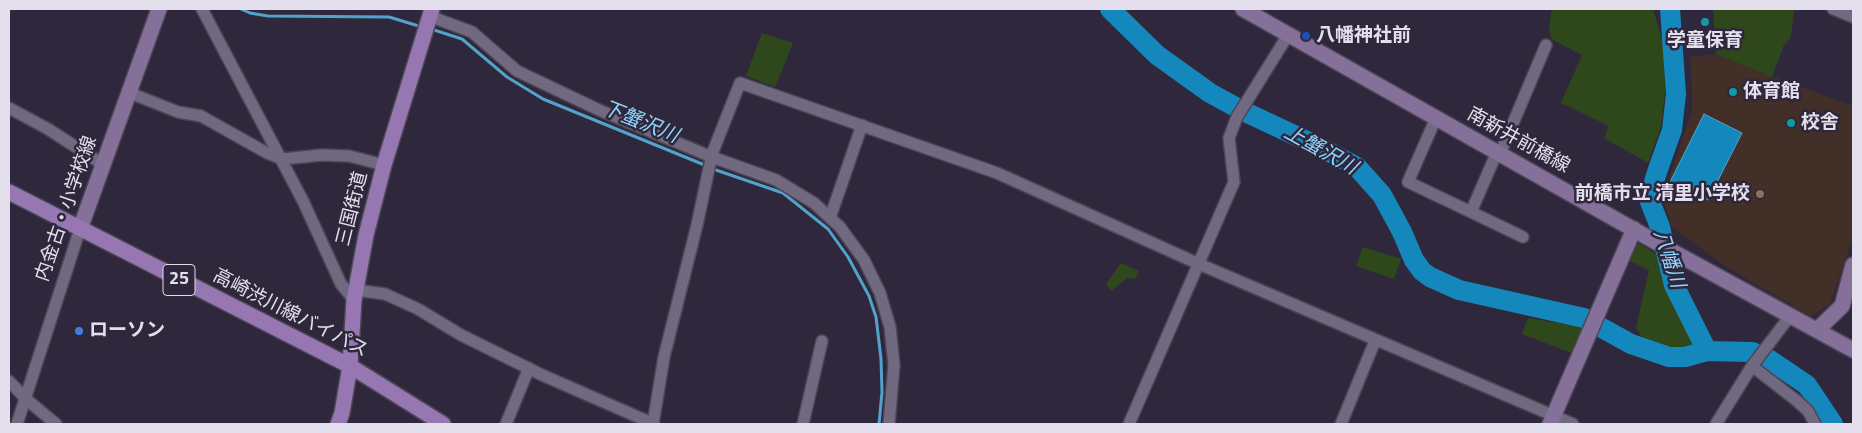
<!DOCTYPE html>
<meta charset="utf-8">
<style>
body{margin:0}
#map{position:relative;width:1862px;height:433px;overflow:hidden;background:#2f283c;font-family:"Titillium Web",sans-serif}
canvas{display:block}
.frame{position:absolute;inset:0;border:10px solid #e4dfed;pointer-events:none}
</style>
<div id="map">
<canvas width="1862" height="433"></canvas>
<div class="frame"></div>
</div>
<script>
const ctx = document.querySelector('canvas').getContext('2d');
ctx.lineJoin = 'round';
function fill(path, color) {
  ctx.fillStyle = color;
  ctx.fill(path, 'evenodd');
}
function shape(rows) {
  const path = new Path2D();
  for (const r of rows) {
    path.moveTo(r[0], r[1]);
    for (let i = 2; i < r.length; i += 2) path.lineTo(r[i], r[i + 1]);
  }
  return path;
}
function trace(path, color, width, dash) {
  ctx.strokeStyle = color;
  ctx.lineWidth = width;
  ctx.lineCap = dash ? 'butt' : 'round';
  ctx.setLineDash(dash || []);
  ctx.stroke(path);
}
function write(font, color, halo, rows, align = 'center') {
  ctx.font = font + ' "Titillium Web","Noto Sans JP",sans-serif';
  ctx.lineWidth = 5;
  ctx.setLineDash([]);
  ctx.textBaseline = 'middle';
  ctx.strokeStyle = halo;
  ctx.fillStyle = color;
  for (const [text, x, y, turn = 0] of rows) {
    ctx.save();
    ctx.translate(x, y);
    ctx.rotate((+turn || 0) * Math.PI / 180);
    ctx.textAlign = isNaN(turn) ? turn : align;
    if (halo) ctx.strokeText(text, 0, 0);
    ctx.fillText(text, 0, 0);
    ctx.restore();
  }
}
fill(shape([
 [1716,54,1761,72,1853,106,1853,238,1830,304,1811,316,1723,265,1672,227,1665,206,1667,183,1692,111,1691,57]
]), '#412f28');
fill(shape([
 [1552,9,1653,9,1664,46,1665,94,1661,127,1648,163,1604,138,1609,126,1561,103,1582,55,1551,39,1549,28],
 [1713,9,1794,9,1791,37,1784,45,1772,77,1716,54],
 [762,33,793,43,775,87,746,76],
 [1638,243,1659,256,1667,283,1699,347,1674,352,1648,346,1636,328,1649,270,1630,261],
 [1363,247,1401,259,1394,279,1356,266],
 [1121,263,1139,271,1135,279,1127,278,1111,291,1106,284],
 [1528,318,1577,326,1585,330,1574,354,1522,334]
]), '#2e481b');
const water = shape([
 [1704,114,1742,133,1708,200,1670,182,1704,114]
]);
fill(water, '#1488bd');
trace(water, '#52a2cb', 1);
trace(shape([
 [241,9,250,13,268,16,389,17,422,27],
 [431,29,462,39,507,77,543,99,707,166],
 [713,169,783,193,828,229,848,257,869,296,876,317,881,359,882,392,879,424]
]), '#52a2cb', 3);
trace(shape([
 [1110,9,1157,55,1210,93,1243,111,1324,149,1357,167,1382,195,1402,232,1414,260,1422,271,1430,277,1459,290,1584,318,1631,344,1669,357,1685,357,1707,351,1752,352,1770,360,1807,385,1833,424],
 [1670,9,1676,94,1672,130,1657,172,1649,199,1660,227,1674,285,1707,351]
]), '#1488bd', 20);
const street = shape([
 [202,9,303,201,341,284,354,300],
 [1833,9,1853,17],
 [429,16,472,32,517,71,599,110,712,157,776,180,814,203,840,227,864,260,880,293,890,327,894,365,889,424],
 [130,93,178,112,201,116,267,153,282,159,322,155,349,156,384,165],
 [9,108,48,129,104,165],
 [1436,118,1408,182,1471,212],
 [1497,152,1471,212,1523,237],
 [1500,154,1546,45],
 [830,218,862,125],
 [356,290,385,294,418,309,461,335,542,375,654,424],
 [1752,366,1797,401,1808,411,1815,424],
 [9,381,26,399,56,424],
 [17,424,80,229],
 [506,424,529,368],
 [653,424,664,357,697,225,712,154,740,83,997,173,1199,264,1573,424],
 [803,424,822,341],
 [1129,424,1234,182,1229,138,1237,117,1288,35],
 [1341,424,1375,341],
 [1716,424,1752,366,1790,316]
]);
const secondary = shape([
 [1243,9,1677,254,1853,350],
 [80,229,159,9],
 [1817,330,1842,306,1853,265],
 [1550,424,1634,229]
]);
const primary = shape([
 [9,192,350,366,443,424],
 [338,424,342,413,350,366,354,300,366,235,384,165,432,9]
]);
trace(street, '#4c4657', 14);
trace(secondary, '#4c4657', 18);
trace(primary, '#4c4657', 18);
trace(street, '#716980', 11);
trace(secondary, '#847099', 15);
trace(primary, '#9777b2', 15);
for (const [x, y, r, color] of [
 [1705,22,5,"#0f9aa8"],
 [1306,36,5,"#1a4fb4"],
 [1733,92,5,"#0f9aa8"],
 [1791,123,5,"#0f9aa8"],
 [1760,194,5,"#8d6e63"],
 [79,331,5,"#3f7fe0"]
]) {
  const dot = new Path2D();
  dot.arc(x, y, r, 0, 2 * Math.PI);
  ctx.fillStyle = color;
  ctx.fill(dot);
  trace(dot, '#2f283c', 2);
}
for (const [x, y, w] of [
 [179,280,32]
]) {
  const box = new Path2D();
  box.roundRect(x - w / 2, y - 15.5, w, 31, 4);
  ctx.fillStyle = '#2f283c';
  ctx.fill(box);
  trace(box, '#e4dfed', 1);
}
write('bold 18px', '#e4dfed', null, [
 ["25",179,280]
]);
write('bold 19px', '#e4dfed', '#2f283c', [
 ["八幡神社前",1316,36],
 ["学童保育",1705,41,"center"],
 ["体育館",1743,92],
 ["校舎",1801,123],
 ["前橋市立 清里小学校",1750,194,"right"],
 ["ローソン",89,331]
], 'left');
write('19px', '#e4dfed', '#2f283c', [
 ["南新井前橋線",1518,141,29],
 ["内金古・小学校線",67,209,-71],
 ["三国街道",353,209,-76],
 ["高崎渋川線バイパス",290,314,27]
]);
write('italic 20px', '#8fd5fe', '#2f283c', [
 ["下蟹沢川",640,123,22],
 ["上蟹沢川",1320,151,29],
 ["八幡川",1668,259,72]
]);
</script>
